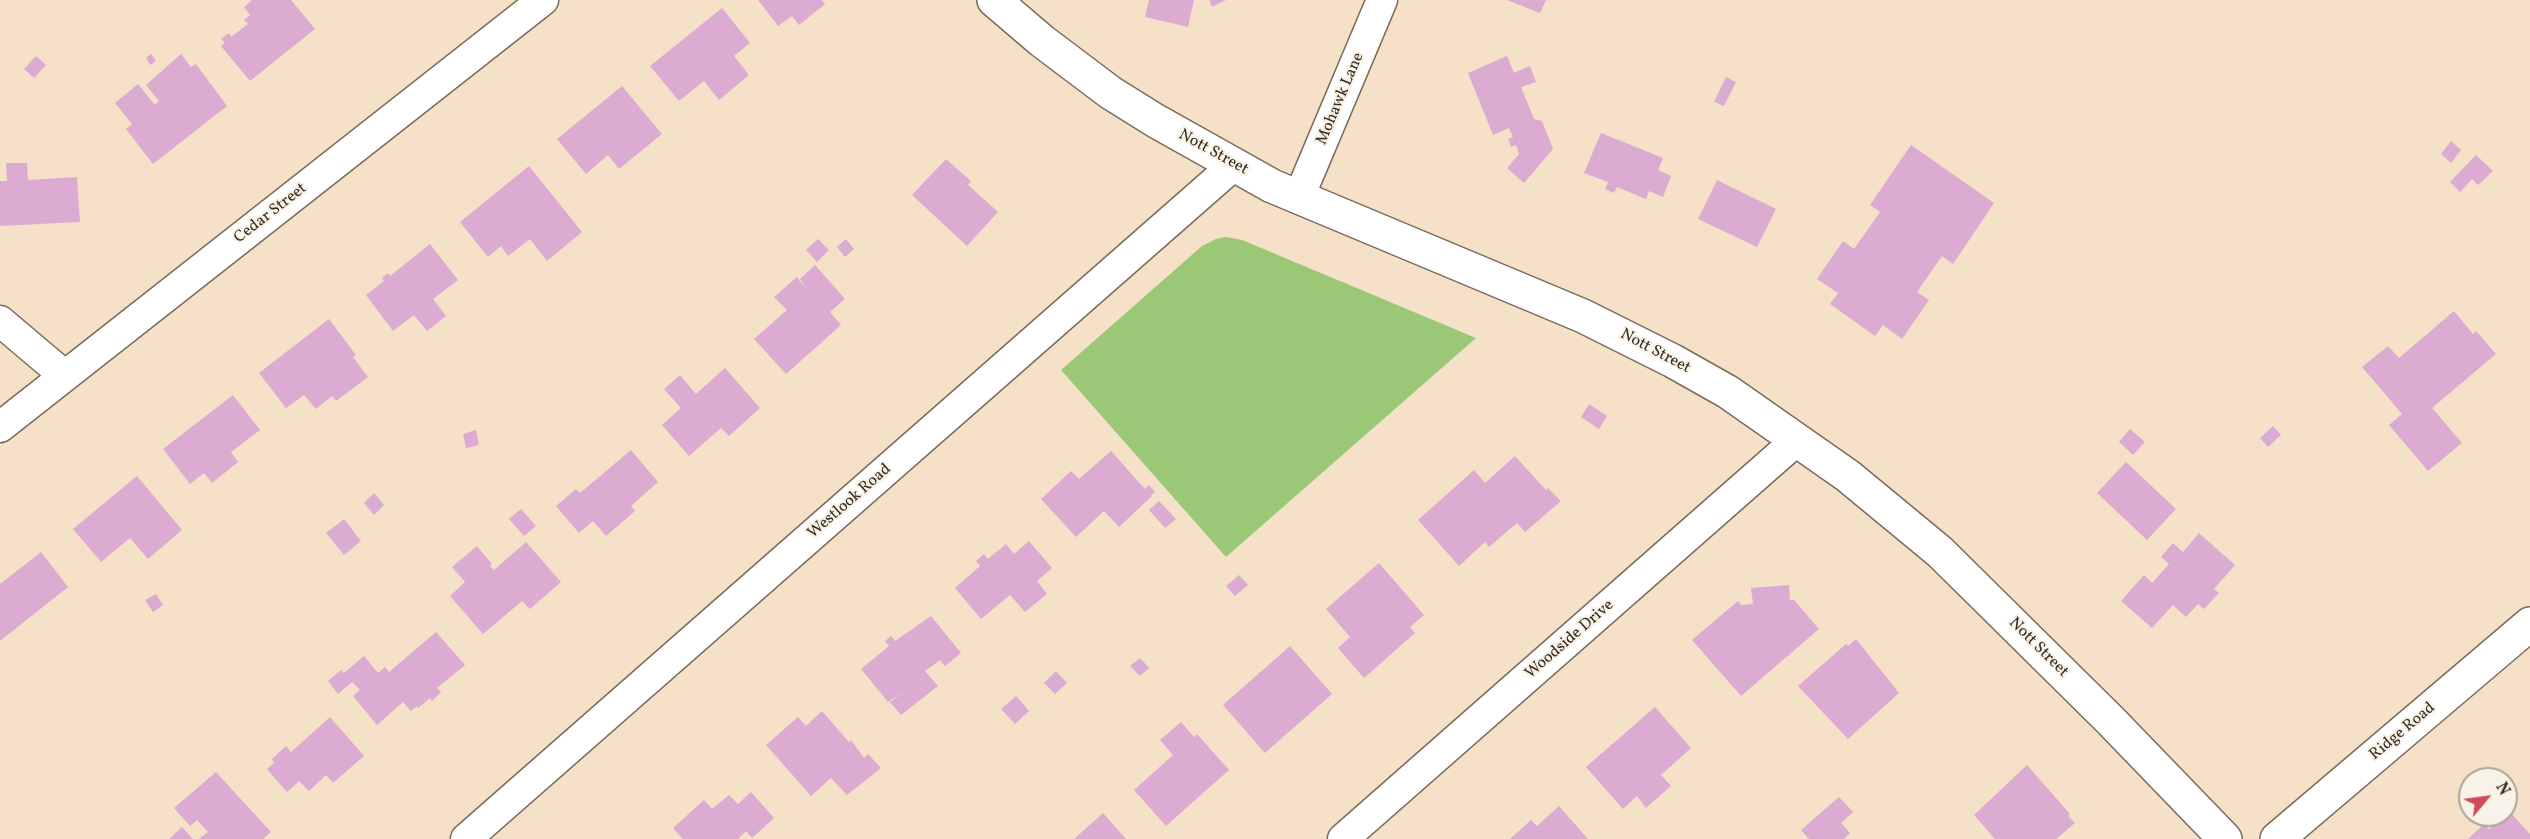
<!DOCTYPE html>
<style>
body{margin:0}
#map{position:relative;width:2530px;height:839px;overflow:hidden;background:#f5e0c8;font-family:Vollkorn,serif}
canvas{display:block}
.north{position:absolute;left:2458px;top:767px;width:60px;height:60px;box-sizing:border-box;background:#f7f3e8;border:2px solid #aca397;border-radius:50%;rotate:61deg;font-size:16px;font-weight:700;line-height:24px;text-align:center;color:#3b2a1e}
.north::after{content:'';display:block;margin:auto;width:21px;height:27px;background:#d1495b;clip-path:polygon(50% 0,100% 100%,50% 72%,0 100%)}
</style>
<div id="map">
<canvas width="2530" height="839"></canvas>
<div class="north">N</div>
</div>
<script>
const ctx = document.querySelector('canvas').getContext('2d');
ctx.lineJoin = 'round';
function fill(path, color) {
  ctx.fillStyle = color;
  ctx.fill(path, 'evenodd');
}
function shape(rows) {
  const path = new Path2D();
  for (const r of rows) {
    path.moveTo(r[0], r[1]);
    for (let i = 2; i < r.length; i += 2) path.lineTo(r[i], r[i + 1]);
  }
  return path;
}
function trace(path, color, width, dash) {
  ctx.strokeStyle = color;
  ctx.lineWidth = width;
  ctx.lineCap = dash ? 'butt' : 'round';
  ctx.setLineDash(dash || []);
  ctx.stroke(path);
}
function write(font, color, halo, rows, align = 'center') {
  ctx.font = font + ' Vollkorn,serif';
  ctx.lineWidth = 4.5;
  ctx.setLineDash([]);
  ctx.textBaseline = 'middle';
  ctx.strokeStyle = halo;
  ctx.fillStyle = color;
  for (const [text, x, y, turn = 0] of rows) {
    ctx.save();
    ctx.translate(x, y);
    ctx.rotate((+turn || 0) * Math.PI / 180);
    ctx.textAlign = isNaN(turn) ? turn : align;
    if (halo) ctx.strokeText(text, 0, 0);
    ctx.fillText(text, 0, 0);
    ctx.restore();
  }
}
fill(shape([
 [1226,237,1242,240,1476,338,1226,557,1061,370,1202,246,1216,239]
]), '#9ac876');
fill(shape([
 [252,0,291,0,315,29,250,81,221,46,225,43,221,39,229,33,231,37,248,24,244,20,250,15,244,7],
 [758,0,822,0,825,4,799,25,792,16,778,26],
 [1149,0,1194,0,1188,27,1145,17],
 [1209,0,1226,0,1212,7],
 [1507,0,1546,0,1540,13],
 [722,8,750,43,734,56,749,75,719,100,704,81,679,101,650,66],
 [151,54,156,61,150,65,146,58],
 [181,54,191,67,196,64,227,106,153,164,126,129,132,124,115,103,138,84,155,105,159,101,146,85],
 [36,56,46,65,34,78,24,69],
 [1507,56,1514,73,1530,66,1536,82,1521,87,1534,119,1542,121,1553,149,1524,183,1507,168,1519,154,1516,145,1511,147,1508,139,1513,137,1509,128,1493,135,1468,73],
 [1726,77,1736,82,1724,106,1714,102],
 [622,86,662,134,619,169,608,155,586,174,557,139],
 [1601,133,1663,158,1658,170,1671,176,1663,197,1649,191,1646,199,1617,187,1614,193,1605,189,1608,182,1584,173],
 [2451,141,2461,150,2451,163,2441,154],
 [1911,145,1994,203,1953,264,1942,256,1917,292,1929,300,1902,339,1883,325,1875,336,1830,304,1838,293,1817,279,1843,241,1854,249,1880,212,1870,205],
 [2476,155,2493,171,2478,185,2472,179,2460,192,2450,182],
 [946,159,971,181,968,185,998,212,967,246,912,195],
 [6,163,27,163,28,180,77,177,80,222,0,226,0,181,7,181],
 [529,166,582,232,547,261,530,239,508,256,501,246,488,257,460,222],
 [1717,180,1776,209,1757,247,1698,219],
 [818,239,829,250,817,262,806,250],
 [846,239,854,249,845,257,837,247],
 [430,244,458,280,433,299,446,316,427,331,414,315,393,331,366,295,384,281,382,278,388,273,390,276],
 [815,265,845,299,830,312,841,325,786,374,754,339,787,310,774,297,797,277,808,291,800,279],
 [2454,311,2473,334,2476,331,2496,354,2432,408,2462,443,2428,471,2389,425,2402,414,2362,367,2388,346,2399,358],
 [329,319,356,355,353,357,368,377,336,401,332,396,316,409,304,395,286,408,259,373],
 [725,368,760,408,729,436,721,428,689,456,662,425,681,408,664,389,680,375,696,394],
 [233,395,260,430,231,452,238,462,212,483,204,473,190,484,163,449],
 [1589,404,1607,416,1599,429,1581,417],
 [2273,426,2281,435,2268,447,2260,438],
 [2130,429,2145,442,2133,455,2119,442],
 [476,430,479,445,466,448,463,434],
 [631,450,658,482,631,506,635,511,606,536,593,521,579,533,556,506,576,489,580,493],
 [1111,451,1145,489,1149,485,1155,492,1151,495,1152,496,1119,527,1104,511,1076,537,1041,499,1071,471,1079,479],
 [1515,456,1546,490,1548,488,1561,501,1525,532,1517,523,1489,547,1485,542,1459,566,1418,520,1474,470,1485,483],
 [2126,462,2176,509,2147,540,2097,493],
 [137,476,182,530,148,559,130,538,101,562,73,529],
 [374,493,384,505,374,515,364,503],
 [1159,501,1176,519,1165,528,1149,510],
 [521,509,536,526,524,536,509,519],
 [344,519,361,541,344,555,326,533],
 [2199,533,2235,565,2214,589,2219,593,2204,609,2198,604,2186,617,2173,605,2152,628,2121,601,2144,575,2152,583,2169,564,2161,557,2173,543,2183,552],
 [1029,541,1052,568,1037,581,1047,594,1025,612,1010,595,981,619,955,588,980,566,976,561,984,554,988,559,1006,544,1014,554],
 [526,542,561,582,530,609,522,601,483,634,450,596,465,582,452,567,477,546,492,564,490,566,494,570],
 [41,552,68,587,0,641,0,584],
 [1379,563,1424,615,1410,627,1415,633,1364,678,1338,648,1350,637,1326,609],
 [1239,575,1248,585,1235,596,1226,586],
 [1789,585,1790,600,1794,600,1819,629,1741,696,1692,640,1738,601,1741,605,1753,604,1751,588],
 [156,594,163,605,153,612,145,600],
 [931,616,961,653,945,666,940,660,925,671,938,686,901,715,890,702,903,692,888,702,861,669,889,646,885,641,891,636,895,641],
 [436,632,465,665,437,688,441,692,432,701,430,698,418,708,417,706,411,711,403,702,377,725,353,696,360,690,352,682,338,694,328,681,341,670,344,673,364,656,378,673,385,667,389,672],
 [1856,639,1899,693,1848,739,1798,686,1846,644,1848,646],
 [1290,646,1332,694,1265,753,1223,705],
 [1140,658,1149,668,1140,676,1130,666],
 [1056,671,1067,683,1055,694,1044,683],
 [1016,696,1029,711,1015,724,1001,709],
 [1655,707,1691,748,1661,775,1671,786,1646,808,1637,796,1623,809,1586,767],
 [822,711,849,742,851,740,864,758,868,754,881,768,847,795,831,778,811,796,766,745,798,717,806,726],
 [330,717,364,756,333,783,326,775,309,791,299,781,287,792,267,769,274,763,272,759,286,746,291,752],
 [1181,722,1194,737,1197,734,1229,770,1166,826,1134,790,1173,755,1160,740],
 [2027,765,2070,814,2068,816,2075,823,2056,839,1995,839,1974,815],
 [216,772,271,832,263,839,199,839,208,832,197,820,190,826,174,808],
 [751,792,774,818,752,838,746,831,738,839,683,839,673,828,704,800,712,809,729,795,738,804],
 [1839,797,1853,812,1841,823,1850,833,1844,839,1809,839,1801,830],
 [1559,806,1588,839,1510,839,1531,820,1537,826],
 [2509,811,2530,834,2530,839,2468,839,2484,824,2489,829],
 [1103,813,1126,839,1074,839],
 [182,827,193,839,169,839]
]), '#dbabd1');
const street = shape([
 [1299,197,1382,0],
 [0,321,65,376],
 [0,427,543,0],
 [466,839,1234,165],
 [1343,839,1797,440]
]);
const secondary = shape([
 [994,0,1042,41,1111,93,1156,121,1272,186,1583,316,1673,361,1728,392,1848,476,1940,552,2111,721,2225,839],
 [2277,839,2530,624]
]);
trace(street, '#7c6a5a', 33);
trace(secondary, '#7c6a5a', 36);
trace(street, '#fff', 30);
trace(secondary, '#fff', 33);
write('16px', '#3b2a1e', '#f7f3e8', [
 ["Mohawk Lane",1341,99,-67],
 ["Nott Street",1213,153,29],
 ["Cedar Street",271,214,-38],
 ["Nott Street",1655,352,28],
 ["Westlook Road",850,502,-41],
 ["Woodside Drive",1570,640,-41],
 ["Nott Street",2038,648,45],
 ["Ridge Road",2403,732,-40]
]);
</script>
